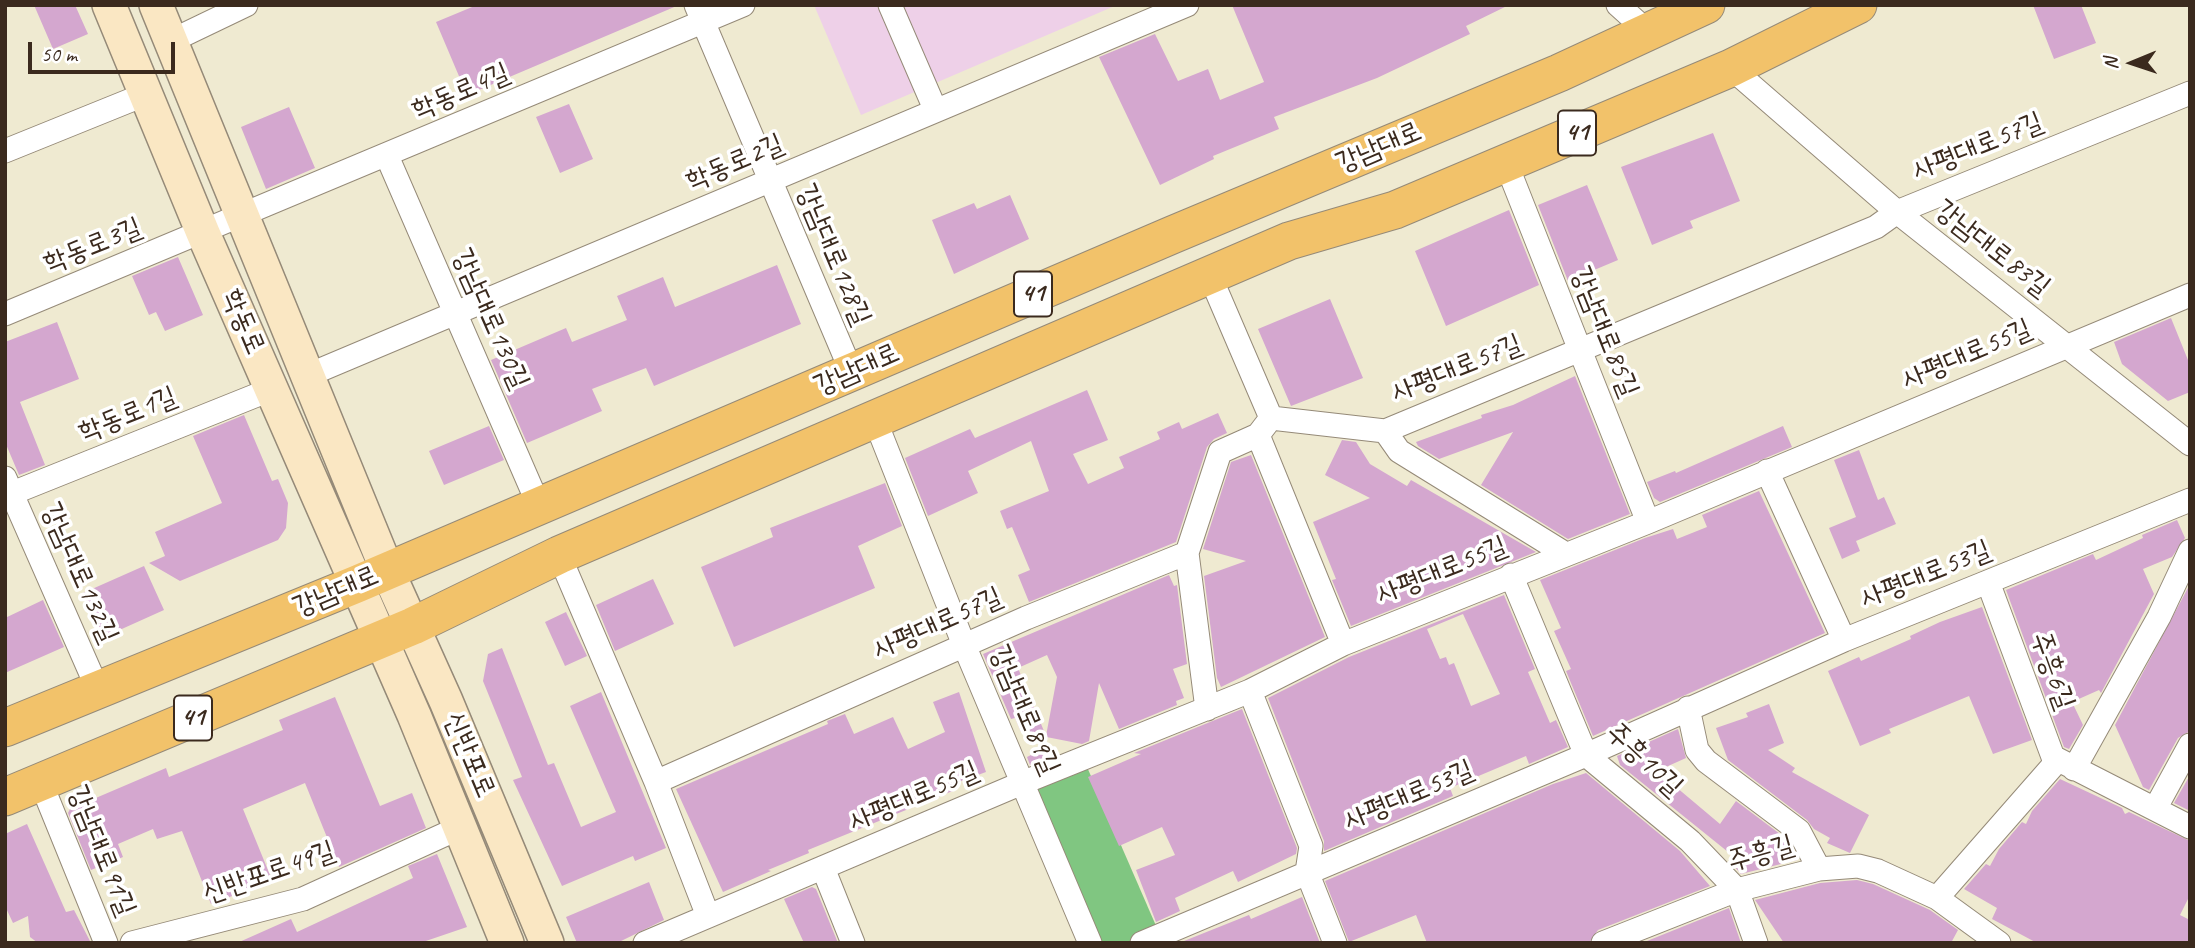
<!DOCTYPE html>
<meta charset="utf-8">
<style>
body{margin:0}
#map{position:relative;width:2195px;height:948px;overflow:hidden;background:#efead1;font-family:Caveat,sans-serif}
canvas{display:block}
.frame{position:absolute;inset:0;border:7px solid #3b2a1e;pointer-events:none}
.north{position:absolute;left:2097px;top:28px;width:70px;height:70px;-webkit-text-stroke:5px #fff;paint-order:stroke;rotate:268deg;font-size:19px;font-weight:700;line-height:28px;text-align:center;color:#3b2a1e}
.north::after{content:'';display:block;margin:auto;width:24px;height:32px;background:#3b2a1e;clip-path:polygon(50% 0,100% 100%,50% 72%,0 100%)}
.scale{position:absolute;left:28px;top:42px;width:147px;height:32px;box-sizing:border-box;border:4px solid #3b2a1e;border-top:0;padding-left:9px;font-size:21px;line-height:24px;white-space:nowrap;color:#3b2a1e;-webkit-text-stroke:5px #fff;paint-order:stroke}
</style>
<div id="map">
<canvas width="2195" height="948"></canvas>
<div class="frame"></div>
<div class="north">N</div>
<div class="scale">50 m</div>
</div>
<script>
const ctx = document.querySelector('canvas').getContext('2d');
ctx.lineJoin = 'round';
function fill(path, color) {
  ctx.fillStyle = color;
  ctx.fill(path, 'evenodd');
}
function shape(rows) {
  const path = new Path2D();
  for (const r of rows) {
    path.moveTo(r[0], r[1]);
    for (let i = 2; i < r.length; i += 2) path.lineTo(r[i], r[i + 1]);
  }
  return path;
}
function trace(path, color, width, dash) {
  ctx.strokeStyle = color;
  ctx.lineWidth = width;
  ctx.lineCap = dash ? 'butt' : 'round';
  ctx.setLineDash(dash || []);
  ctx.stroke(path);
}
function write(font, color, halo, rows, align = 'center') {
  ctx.font = font + ' Caveat,"Poor Story",sans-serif';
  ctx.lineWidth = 7;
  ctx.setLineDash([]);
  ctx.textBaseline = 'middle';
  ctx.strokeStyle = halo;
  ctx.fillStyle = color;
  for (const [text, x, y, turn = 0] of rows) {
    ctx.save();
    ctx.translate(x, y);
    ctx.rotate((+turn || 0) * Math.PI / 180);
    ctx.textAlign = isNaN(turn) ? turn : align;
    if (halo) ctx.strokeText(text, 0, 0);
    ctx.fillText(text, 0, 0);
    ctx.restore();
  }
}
fill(shape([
 [814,5,1117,5,861,115]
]), '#eed0e8');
fill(shape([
 [1084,760,1160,935,1142,943,1096,943,1027,782]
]), '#80c681');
fill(shape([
 [34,5,75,5,88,34,53,49],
 [477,5,679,5,467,95,436,22],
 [1232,5,1509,5,1466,26,1470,34,1377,78,1274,117,1279,129,1213,156,1214,159,1160,185,1099,57,1155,34,1178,81,1208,69,1220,100,1264,82],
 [2033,5,2081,5,2096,43,2054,59],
 [569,104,593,159,560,173,536,117],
 [289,107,315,168,266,189,241,127],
 [1713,133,1740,201,1690,221,1693,228,1652,245,1621,167],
 [1587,185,1618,260,1568,281,1538,205],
 [1010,195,1029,239,954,274,932,220,974,203,977,209],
 [1509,210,1539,285,1446,326,1415,251],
 [178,257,203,315,165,331,156,312,149,315,132,276],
 [777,265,801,324,654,386,646,368,592,389,602,411,527,443,491,360,566,328,572,342,627,320,617,296,663,277,675,307],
 [1330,299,1363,378,1291,406,1258,329],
 [2171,318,2190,365,2190,392,2168,401,2122,364,2114,342],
 [57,322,79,379,20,402,45,465,19,475,5,442,5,342],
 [1575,376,1630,514,1568,539,1481,485,1513,432,1439,459,1418,446,1416,442,1482,418,1481,415,1513,405],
 [1087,390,1108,440,1073,454,1088,484,1124,468,1119,457,1160,439,1157,432,1179,422,1182,429,1218,413,1227,433,1214,439,1207,447,1176,542,1029,602,1018,575,1030,570,1012,527,1007,529,1000,511,1049,491,1031,441,968,471,978,493,928,516,905,458,970,429,975,438],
 [244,415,272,481,278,479,288,503,286,528,278,540,180,581,149,563,165,556,155,532,222,503,193,436],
 [489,426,504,460,444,485,429,451],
 [1783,426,1792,447,1660,502,1654,498,1647,482,1675,471,1676,473],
 [1342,440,1356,442,1370,464,1407,486,1411,480,1536,552,1351,626,1332,580,1336,579,1313,522,1370,498,1325,475],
 [1859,450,1878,500,1884,497,1896,524,1856,541,1860,551,1842,559,1829,528,1856,517,1834,460],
 [1251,455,1325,637,1221,687,1217,678,1204,576,1246,561,1203,549,1231,462],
 [885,483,902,526,858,546,875,588,734,647,701,567,773,537,770,528],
 [1759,491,1825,633,1593,736,1566,671,1571,669,1554,631,1561,628,1540,580,1645,538,1673,529,1677,539,1707,527,1702,515],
 [2177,520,2185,538,2172,557,2143,569,2154,594,2101,693,2099,690,2072,702,2083,725,2069,749,2064,747,2006,590,2093,554,2096,560,2143,538,2142,535],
 [144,566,164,610,104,637,83,593],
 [1169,575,1174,586,1177,585,1187,664,1173,669,1184,698,1176,701,1177,705,1119,729,1099,683,1089,741,1082,744,1021,732,1015,718,1011,719,983,654],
 [1047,655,1057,677,1046,736,1018,668],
 [653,579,674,624,615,651,596,605],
 [2190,584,2190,731,2178,738,2149,790,2143,787,2115,725],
 [1504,595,1535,669,1528,672,1550,723,1556,720,1568,747,1529,764,1526,756,1450,788,1453,796,1324,851,1324,841,1268,698,1349,657],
 [1463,614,1500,694,1471,706,1454,663,1449,665,1446,657,1440,659,1427,629],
 [43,600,64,647,5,673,5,618],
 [1982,607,2032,740,1993,754,1969,696,1889,729,1891,733,1860,746,1828,671,1859,657,1861,661,1911,639,1910,636,1940,622],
 [566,612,587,656,565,666,545,622],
 [502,648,548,765,554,763,581,827,616,812,570,706,601,692,666,848,635,861,633,856,562,886,513,780,522,777,483,681,488,654],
 [959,692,986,772,953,784,955,790,808,850,809,853,768,870,771,871,723,892,676,789,828,724,827,721,845,714,854,734,893,717,908,749,945,732,933,702],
 [335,697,380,806,412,793,426,828,339,867,305,783,243,809,272,880,248,890,211,904,182,831,157,839,153,829,118,844,123,857,91,870,68,813,70,809,166,768,169,777,283,730,279,720],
 [1769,704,1784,743,1768,750,1795,768,1792,772,1869,815,1850,853,1827,843,1830,838,1814,829,1807,820,1728,760,1716,728,1748,717,1746,713],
 [1242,709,1297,848,1296,854,1238,882,1233,871,1175,898,1180,911,1156,922,1136,870,1175,855,1162,827,1119,846,1088,777,1141,754,1134,753],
 [1678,729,1686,758,1657,771,1720,824,1736,801,1788,840,1797,860,1741,874,1733,865,1738,860,1620,765,1617,756],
 [1043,749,1047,758,1030,765,1027,757],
 [1586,773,1680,851,1710,886,1598,930,1589,943,1427,943,1416,915,1349,942,1325,881,1553,784],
 [2190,775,2190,811,2174,803],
 [2060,779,2122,808,2125,814,2129,812,2190,841,2190,895,2180,915,2190,920,2190,943,2037,943,1992,919,1997,908,1964,889,1986,864,1990,866,1999,849,2022,822,2026,824,2032,811],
 [27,824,66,912,74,910,91,943,38,943,30,937,28,916,13,923,5,906,5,834],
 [437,854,467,927,420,943,237,943,291,919,297,932,413,878,408,866],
 [1857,880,1873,884,1930,910,1958,930,1951,943,1784,943,1755,900,1820,883],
 [649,882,664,920,617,943,577,943,566,917],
 [812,887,816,889,838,943,804,943,784,899],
 [1302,897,1320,943,1179,943,1249,915,1251,919],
 [1729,908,1741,943,1642,943]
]), '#d4a7cf');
const minor = shape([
 [696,5,852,373],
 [890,5,935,109],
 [1618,5,1648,32],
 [171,41,246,5],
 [1731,68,1897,212,2190,444],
 [5,151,146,94],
 [387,156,539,506],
 [1506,163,1648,522],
 [1210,276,1271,418],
 [5,314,743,5],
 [306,376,1187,5],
 [1271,418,1385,431,1876,227,1897,212,2190,93],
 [875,420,964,645,1090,943],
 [1385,431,1399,451,1564,553],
 [1258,435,1343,644],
 [1767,471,1844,640],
 [5,478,99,692],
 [5,496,272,389],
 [559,555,656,782,708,916],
 [1511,575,1586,755,1690,841,1737,890,1756,943],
 [1988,582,2053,757,2190,827],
 [1250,691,1311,846,1307,872,1335,943],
 [1688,708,1697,750,1706,761,1799,831,1819,869],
 [1207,709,1187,553,1220,452,1258,435,1271,418],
 [2074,769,2159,617,2190,551],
 [656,782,1026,618,1187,553],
 [41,783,106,943],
 [2155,809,2190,745],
 [823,868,853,943],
 [1937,898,2058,760],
 [132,943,303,899,459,828],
 [645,943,1022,783,1250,691,1343,644,1648,522,2190,295],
 [1142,943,1586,755,1844,640,2190,500],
 [1603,943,1737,890,1819,869,1858,866,1878,871,1937,898,1999,943]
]);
const secondary = shape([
 [109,5,203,233,414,715,507,943],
 [156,5,387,570,446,701,547,943]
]);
const primary = shape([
 [5,728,357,584,1172,235,1559,73,1706,5],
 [5,797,413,626,559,555,1289,241,1395,210,1731,68,1858,5]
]);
trace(minor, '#958a78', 25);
trace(secondary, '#958a78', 36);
trace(primary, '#958a78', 39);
trace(minor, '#fff', 23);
trace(secondary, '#fae7c3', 33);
trace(primary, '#f2c26a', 37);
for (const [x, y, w] of [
 [1577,133,38],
 [1033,294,38],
 [193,718,38]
]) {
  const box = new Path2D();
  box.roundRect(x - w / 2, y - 22.5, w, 45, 5);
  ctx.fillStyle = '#fff';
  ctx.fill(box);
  trace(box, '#3b2a1e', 2);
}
write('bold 26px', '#3b2a1e', null, [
 ["41",1577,133],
 ["41",1033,294],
 ["41",193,718]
]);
write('28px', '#3b2a1e', '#fff', [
 ["학동로4길",461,92,-23],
 ["사평대로57길",1978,147,-22],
 ["강남대로",1379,148,-23],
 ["학동로2길",735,163,-23],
 ["학동로3길",93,246,-22],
 ["강남대로83길",1992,249,38],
 ["강남대로128길",833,255,67],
 ["강남대로130길",490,319,66],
 ["학동로",243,322,67],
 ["강남대로85길",1604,332,68],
 ["사평대로55길",1967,355,-23],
 ["사평대로57길",1457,369,-22],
 ["강남대로",857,370,-24],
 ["학동로1길",128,415,-22],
 ["사평대로55길",1442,571,-22],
 ["강남대로132길",79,573,66],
 ["사평대로53길",1926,575,-22],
 ["강남대로",336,592,-23],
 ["사평대로57길",938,624,-24],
 ["주흥6길",2052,671,70],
 ["강남대로89길",1024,710,67],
 ["신반포로",469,755,67],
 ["주흥10길",1644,760,43],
 ["사평대로53길",1409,796,-23],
 ["사평대로55길",914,797,-23],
 ["강남대로91길",101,851,68],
 ["주흥길",1761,854,-16],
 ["신반포로49길",269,873,-19]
]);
</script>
